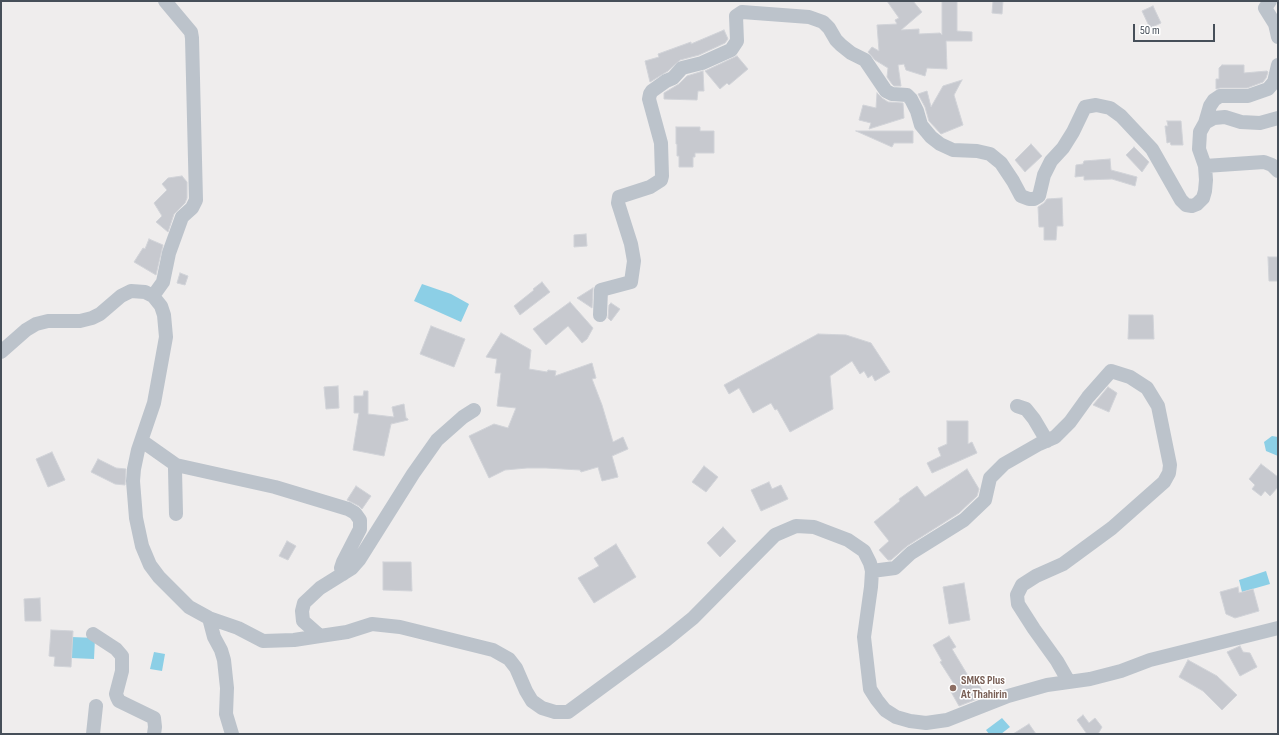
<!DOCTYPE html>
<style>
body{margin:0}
#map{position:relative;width:1279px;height:735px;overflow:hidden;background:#efeded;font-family:"Sofia Sans Condensed",sans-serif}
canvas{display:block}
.frame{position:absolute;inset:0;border:2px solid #464f59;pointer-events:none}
.scale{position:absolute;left:1133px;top:24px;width:82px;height:18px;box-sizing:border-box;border:2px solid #464f59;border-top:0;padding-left:5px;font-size:12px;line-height:14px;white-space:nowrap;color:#464f59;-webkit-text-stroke:3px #fff;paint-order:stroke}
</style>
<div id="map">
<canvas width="1279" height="735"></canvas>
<div class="frame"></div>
<div class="scale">50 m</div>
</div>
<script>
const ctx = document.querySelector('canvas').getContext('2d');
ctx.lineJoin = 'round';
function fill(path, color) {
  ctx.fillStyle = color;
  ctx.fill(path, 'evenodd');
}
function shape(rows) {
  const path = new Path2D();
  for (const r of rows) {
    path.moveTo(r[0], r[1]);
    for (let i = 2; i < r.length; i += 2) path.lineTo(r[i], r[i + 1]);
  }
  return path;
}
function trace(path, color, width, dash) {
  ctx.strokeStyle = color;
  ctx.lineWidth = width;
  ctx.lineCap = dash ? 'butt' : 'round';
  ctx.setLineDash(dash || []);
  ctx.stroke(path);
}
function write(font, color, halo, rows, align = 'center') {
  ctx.font = font + ' "Sofia Sans Condensed",sans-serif';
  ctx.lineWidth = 3;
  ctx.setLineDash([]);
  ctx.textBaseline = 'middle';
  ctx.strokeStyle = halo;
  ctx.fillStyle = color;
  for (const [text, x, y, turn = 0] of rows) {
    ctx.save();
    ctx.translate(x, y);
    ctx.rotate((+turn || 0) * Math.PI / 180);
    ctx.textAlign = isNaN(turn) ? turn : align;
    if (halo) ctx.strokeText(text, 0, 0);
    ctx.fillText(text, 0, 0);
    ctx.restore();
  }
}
fill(shape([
 [422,284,451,294,469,304,461,322,414,301],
 [1272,436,1278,437,1278,456,1266,451,1264,442],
 [1266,571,1270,584,1242,592,1239,580],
 [72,637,95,638,94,659,71,658],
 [154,652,165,654,162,671,150,669],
 [1002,718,1010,727,1001,734,989,734,986,730]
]), '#8ccfe6');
const building = shape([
 [887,1,913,1,922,12,901,30,919,29,919,34,940,33,942,35,942,1,957,1,957,31,972,32,972,41,946,41,947,69,927,68,925,76,906,70,904,64,898,65,901,86,894,86,892,84,887,77,888,68,875,60,868,52,872,47,879,51,877,25,897,24,895,20,899,18,887,1],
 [993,1,1003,1,1002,14,992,13,993,1],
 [1153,6,1161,23,1150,28,1142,11,1153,6],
 [724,30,728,39,725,43,699,55,680,60,668,71,650,82,645,61,659,57,658,54,691,42,691,44,724,30],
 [737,56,748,69,729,85,727,83,720,89,705,71,737,56],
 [1222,65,1244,65,1244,73,1267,71,1268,72,1266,78,1263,82,1247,88,1220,88,1216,89,1216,79,1219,79,1219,68,1222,65],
 [703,71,704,91,698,91,697,100,664,99,664,93,679,84,687,76,703,71],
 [962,80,954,95,963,125,941,134,929,121,925,107,918,94,927,91,931,107,943,86,962,80],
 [877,93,882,98,888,102,903,103,904,118,869,129,871,123,859,120,863,105,876,108,877,93],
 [1167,121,1181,121,1183,145,1171,145,1170,142,1167,143,1165,126,1168,126,1167,121],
 [676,127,700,127,700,131,714,131,714,153,695,153,695,157,693,157,693,167,679,167,679,156,677,156,677,144,676,144,676,127],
 [856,131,913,131,913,143,894,143,892,147,856,131],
 [1031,144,1042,156,1025,172,1015,160,1031,144],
 [1134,147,1149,162,1142,172,1126,155,1134,147],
 [1110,159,1111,170,1137,177,1135,186,1112,179,1084,180,1084,176,1075,177,1076,165,1083,164,1084,161,1110,159],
 [182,176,187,182,187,198,185,203,174,214,168,232,156,222,162,216,154,203,167,190,162,184,168,178,182,176],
 [1062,198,1063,226,1057,226,1056,240,1044,240,1044,227,1039,227,1038,207,1044,203,1047,199,1062,198],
 [586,234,587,246,574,247,574,235,586,234],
 [149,239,163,245,156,275,134,262,143,248,145,249,149,239],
 [1268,257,1278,257,1278,281,1269,281,1268,257],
 [180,273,188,276,185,285,177,283,180,273],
 [542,282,550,292,520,315,514,306,534,290,533,289,542,282],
 [593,288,593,290,592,308,577,298,593,288],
 [570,302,593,328,587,339,582,343,568,326,546,345,533,329,570,302],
 [611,303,620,309,611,321,608,318,609,305,611,303],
 [1129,315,1153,315,1154,339,1128,339,1129,315],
 [431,326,465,339,454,367,420,354,431,326],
 [501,333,531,350,529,369,547,372,548,370,556,371,555,376,592,363,596,378,592,379,602,405,613,442,623,437,628,449,612,456,618,477,602,481,598,467,581,472,580,470,546,468,527,468,505,470,489,478,469,436,494,424,508,428,516,408,497,406,501,373,495,373,497,359,486,357,501,333],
 [818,334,846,335,871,343,890,372,875,381,872,375,868,378,864,371,860,374,852,361,830,376,833,409,790,432,777,409,775,410,771,403,753,413,739,388,729,394,724,385,818,334],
 [338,386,339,408,326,409,324,387,338,386],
 [1108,387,1117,393,1109,412,1093,405,1108,387],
 [364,391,368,391,368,414,394,417,392,407,404,404,406,418,408,419,408,420,391,424,384,456,353,450,359,413,354,413,354,396,363,396,364,391],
 [947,421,968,421,968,444,972,442,977,453,932,473,927,463,941,456,938,448,947,444,947,421],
 [52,452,65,480,48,487,36,459,52,452],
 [98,459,116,468,126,469,125,485,115,484,91,472,98,459],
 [1261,464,1278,477,1278,487,1270,496,1265,491,1261,496,1252,489,1255,485,1249,479,1261,464],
 [704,466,718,477,706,492,692,482,704,466],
 [967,469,979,489,977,496,959,513,907,546,891,560,888,560,879,550,889,541,874,522,900,501,899,499,917,486,925,497,967,469],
 [769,482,772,489,781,485,788,499,761,511,751,490,769,482],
 [356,486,371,496,362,509,359,506,347,500,356,486],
 [723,527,736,541,720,557,707,543,723,527],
 [287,541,296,546,288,560,279,556,287,541],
 [616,544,636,577,594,603,578,578,599,566,594,558,616,544],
 [383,562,411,562,412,591,383,590,383,562],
 [964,583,970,620,949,624,943,587,964,583],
 [1238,587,1239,593,1253,589,1259,611,1235,618,1226,614,1220,592,1238,587],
 [40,598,41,621,25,621,24,599,40,598],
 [51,630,73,631,71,667,54,666,55,657,49,656,51,630],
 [949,636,956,647,952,649,970,679,975,677,985,696,959,706,950,690,956,687,940,662,942,661,933,645,949,636],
 [1240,646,1243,652,1250,653,1257,667,1240,676,1227,652,1240,646],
 [1188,660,1217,676,1237,695,1222,710,1203,691,1179,677,1188,660],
 [1083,715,1089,723,1095,718,1102,727,1098,734,1087,734,1077,720,1083,715],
 [1029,724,1036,734,1013,734,1029,724]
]);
fill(building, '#c7c9cf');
trace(building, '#d1d3d8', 1);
trace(shape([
 [1270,1,1265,8,1275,24,1278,37],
 [1205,123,1210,106,1214,100,1220,96,1248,96,1268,89,1274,82,1278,65],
 [1205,166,1264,162,1272,165,1278,171],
 [153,296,163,282,169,253,182,217,192,208,196,200,192,38,191,32,165,1],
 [600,315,601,290,631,282,634,261,631,244,618,203,619,197,650,187,661,180,662,176,661,143,649,99,650,94,652,91,666,81,673,78,682,68,702,63,731,50,737,41,736,16,742,12,809,17,823,22,829,28,836,40,841,45,851,53,865,60,886,91,892,94,907,95,911,99,917,111,921,125,931,137,940,144,953,150,977,151,990,154,1001,163,1013,181,1021,196,1029,199,1034,199,1039,196,1044,175,1051,161,1063,148,1073,132,1085,107,1096,105,1110,108,1121,116,1152,149,1181,200,1186,205,1192,206,1197,204,1203,198,1205,191,1206,180,1205,166,1199,149,1200,132,1205,123,1214,118,1225,117,1241,122,1260,123,1278,118],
 [1,352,26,330,36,324,48,321,80,321,92,318,100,314,121,296,131,291,145,292,153,296,161,306,164,315,166,337,154,403,138,450,134,469,133,481,136,518,142,546,150,565,159,577,189,607,209,618,238,628,263,641,294,640,320,636,347,632,372,624,400,627,493,650,509,659,516,668,526,691,532,701,542,708,555,712,568,712,666,640,693,618,775,535,796,526,814,527,827,532,848,540,864,551,870,563,872,571,871,587,864,637,870,689,877,700,885,710,896,717,910,721,926,723,947,720,1008,696,1047,685,1090,679,1121,671,1150,660,1278,628],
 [1017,406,1026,409,1034,419,1047,441],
 [142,441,176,465,275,487,348,509,355,513,360,520,360,529,343,562,341,568,343,574],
 [176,514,175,469,176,465],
 [872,571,895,568,911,553,964,520,985,500,990,478,1004,464,1039,444,1055,437,1070,422,1088,397,1111,371,1130,377,1147,388,1158,406,1170,465,1169,473,1164,482,1112,528,1063,564,1036,576,1022,585,1017,595,1018,604,1034,629,1057,661,1069,682],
 [209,618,214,637,221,650,224,660,227,688,226,714,232,734],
 [93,634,116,649,122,656,122,671,116,694,117,697,119,701,154,718,155,727,154,734],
 [320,636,303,621,302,611,304,603,320,588,352,568,359,560,413,474,437,440,463,417,474,410],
 [93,734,96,706]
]), '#bcc3cb', 14);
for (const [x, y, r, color] of [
 [953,688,4,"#8d6e63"]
]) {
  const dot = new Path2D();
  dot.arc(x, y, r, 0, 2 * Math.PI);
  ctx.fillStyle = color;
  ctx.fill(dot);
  trace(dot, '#fff', 1.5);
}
write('bold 12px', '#785e54', '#fff', [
 ["SMKS Plus",961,681],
 ["At Thahirin",961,695]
], 'left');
</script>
